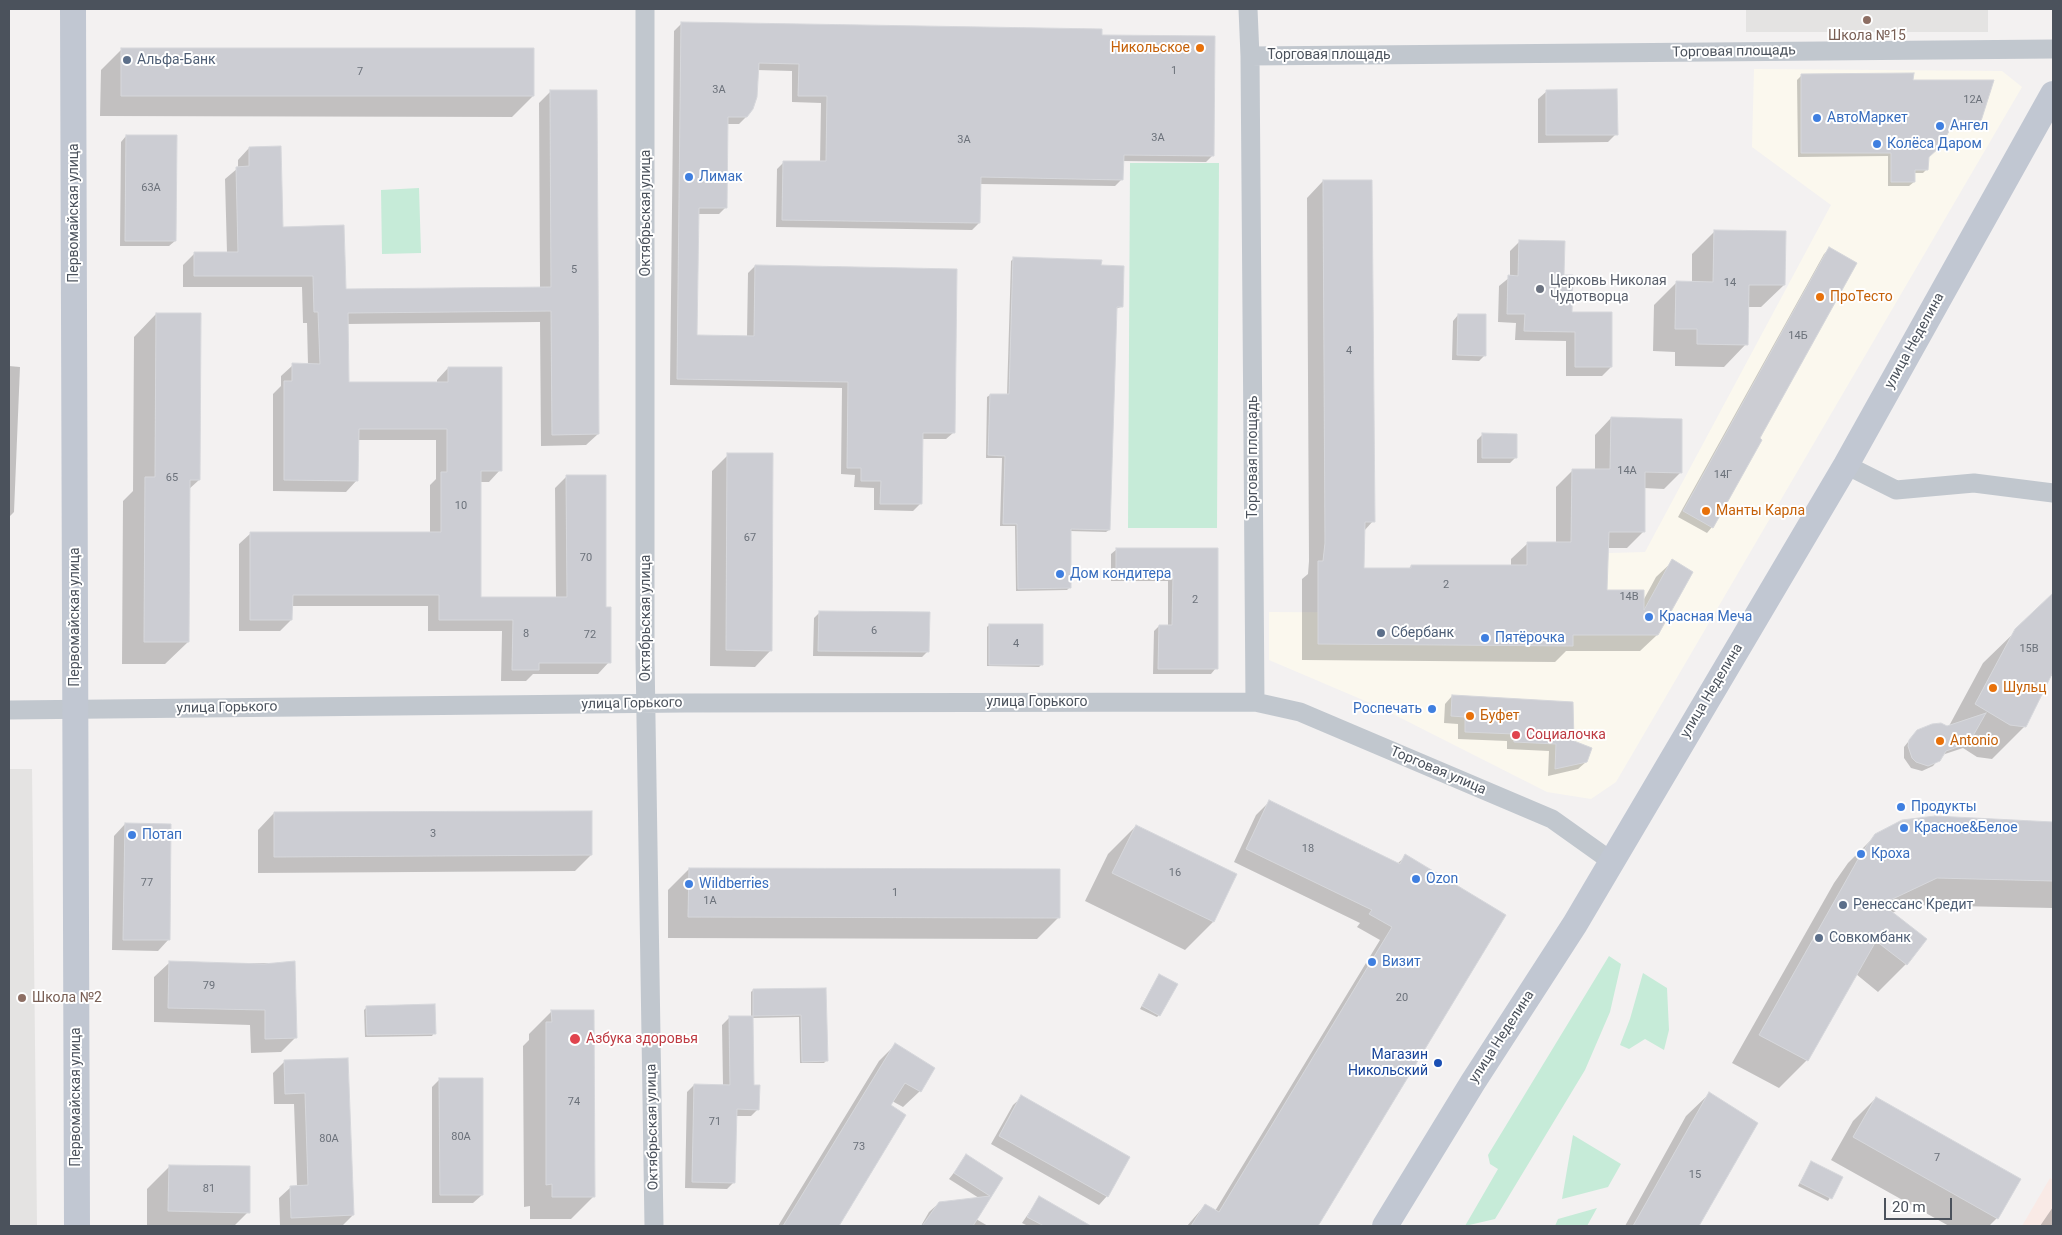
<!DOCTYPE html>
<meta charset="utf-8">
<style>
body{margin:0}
#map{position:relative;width:2062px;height:1235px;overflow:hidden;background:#f3f1f1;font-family:Roboto,sans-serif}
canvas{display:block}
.frame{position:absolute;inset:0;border:10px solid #4b525c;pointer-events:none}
.scale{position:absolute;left:1884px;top:1198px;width:68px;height:22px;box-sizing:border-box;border:2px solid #4b525c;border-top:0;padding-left:6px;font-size:15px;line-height:18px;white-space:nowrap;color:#4b525c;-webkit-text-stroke:4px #fff;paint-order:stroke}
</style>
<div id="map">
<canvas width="2062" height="1235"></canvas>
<div class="frame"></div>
<div class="scale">20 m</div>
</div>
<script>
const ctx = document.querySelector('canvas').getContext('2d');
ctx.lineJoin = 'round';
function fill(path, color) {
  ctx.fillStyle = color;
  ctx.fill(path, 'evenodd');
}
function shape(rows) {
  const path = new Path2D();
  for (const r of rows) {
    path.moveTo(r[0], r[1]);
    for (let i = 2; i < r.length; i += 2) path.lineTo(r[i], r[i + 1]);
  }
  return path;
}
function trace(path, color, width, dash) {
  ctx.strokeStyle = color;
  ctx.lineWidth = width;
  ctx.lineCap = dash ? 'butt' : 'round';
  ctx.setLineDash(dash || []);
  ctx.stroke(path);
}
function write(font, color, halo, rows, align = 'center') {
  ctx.font = font + ' Roboto,sans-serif';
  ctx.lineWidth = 4;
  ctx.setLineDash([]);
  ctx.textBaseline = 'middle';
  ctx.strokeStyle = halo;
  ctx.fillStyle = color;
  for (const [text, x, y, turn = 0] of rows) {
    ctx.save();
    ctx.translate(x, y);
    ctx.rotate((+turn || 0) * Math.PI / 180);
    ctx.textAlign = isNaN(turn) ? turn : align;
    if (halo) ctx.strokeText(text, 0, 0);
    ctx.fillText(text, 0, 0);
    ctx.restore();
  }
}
fill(shape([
 [1754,69,2002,71,2022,87,1616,782,1591,799,1547,792,1377,706,1269,660,1269,612,1577,614,1576,554,1645,552,1831,205,1752,147]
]), '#fbf8ee');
fill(shape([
 [1746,9,1988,9,1988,32,1746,32],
 [9,769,32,769,37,1226,9,1226]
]), '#e4e3e2');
fill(shape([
 [2050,1178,2053,1180,2053,1226,2022,1226]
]), '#f9eae6');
fill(shape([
 [1130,163,1219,163,1217,528,1128,528],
 [419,188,421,253,382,254,381,190],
 [1609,956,1621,964,1610,1012,1585,1070,1495,1219,1465,1226,1498,1169,1490,1164,1488,1155],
 [1643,973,1667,988,1669,1030,1664,1050,1645,1039,1629,1049,1620,1045,1630,1019],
 [1573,1135,1621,1164,1608,1187,1562,1199],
 [1597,1208,1587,1226,1555,1226,1558,1219]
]), '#c6ebd8');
fill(shape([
 [681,24,1101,36,1213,155,1206,162,1122,161,1122,179,1115,186,980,184,979,223,972,230,776,227,777,169,784,162,820,163,821,103,792,102,792,71,757,70,746,117,739,124,727,124,726,207,719,214,698,214,696,336,747,337,748,273,755,266,953,433,946,439,921,439,920,504,913,511,874,510,874,488,854,487,855,475,841,474,842,388,670,385,674,31],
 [121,50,533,96,512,117,100,116,101,70],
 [1801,76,1980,121,1976,125,1952,124,1927,157,1927,169,1923,173,1913,173,1914,182,1909,186,1888,186,1888,156,1798,157,1797,80],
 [551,91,598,434,586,445,541,446,540,322,347,324,348,383,437,383,437,380,448,368,500,470,489,482,480,482,480,598,556,598,555,488,566,477,605,608,609,662,598,674,533,674,526,681,501,681,502,631,428,631,428,606,291,606,291,620,280,631,239,631,239,544,251,533,430,533,430,485,436,479,436,440,358,440,357,480,346,492,273,491,273,394,281,386,281,376,293,365,308,365,307,323,303,323,302,287,183,287,183,265,194,254,227,253,225,179,238,168,238,160,249,148,282,228,345,290,540,288,539,103],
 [1547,91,1616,134,1608,142,1538,143,1538,99],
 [126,136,175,241,169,246,120,246,121,142],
 [1323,181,1373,521,1364,531,1363,570,1408,570,1411,566,1511,566,1511,559,1528,543,1556,543,1556,487,1573,470,1595,470,1595,435,1611,418,1681,472,1664,489,1644,488,1643,532,1627,548,1607,548,1606,591,1643,601,1656,577,1673,561,1657,635,1640,651,1566,651,1555,662,1302,660,1302,579,1308,574,1309,561,1307,198],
 [1715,231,1784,285,1761,307,1747,307,1746,344,1724,367,1675,366,1675,352,1653,351,1654,305,1676,283,1692,283,1692,254],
 [1520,241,1563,276,1571,313,1611,367,1602,376,1566,376,1566,341,1515,340,1516,323,1498,322,1499,286,1510,277,1510,251],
 [1829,249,1758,439,1712,527,1707,533,1678,517,1824,254],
 [1014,258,1100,267,1121,307,1115,309,1109,530,1106,532,1069,531,1070,587,1067,590,1016,591,1015,526,1000,526,1002,458,986,458,987,397,990,395,1007,395,1011,261],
 [156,314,199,480,188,490,188,642,165,664,122,664,123,501,133,491,134,337],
 [1458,315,1485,355,1479,361,1452,360,1453,321],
 [9,366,20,367,14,512,9,517],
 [1483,434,1516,457,1510,463,1477,463,1477,440],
 [728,455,771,650,755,667,710,666,712,471],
 [1117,549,1217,549,1216,668,1211,674,1153,674,1154,631,1159,626,1168,626,1168,581,1111,581,1111,554],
 [2053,595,2053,675,2049,677,2025,726,1992,759,1977,757,1963,748,1942,755,1933,766,1922,771,1911,768,1904,758,1904,747,1912,737,1949,726,1983,663],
 [819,613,928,651,922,657,813,656,814,618],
 [989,625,1042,664,1039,667,987,666,987,627],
 [1452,696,1573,742,1586,762,1578,769,1548,776,1549,751,1507,749,1507,741,1458,739,1458,724,1444,723,1445,704],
 [1269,802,1397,864,1406,856,1504,915,1317,1226,1187,1226,1205,1205,1215,1211,1380,940,1357,927,1360,923,1234,862,1256,815],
 [274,813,591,855,575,871,258,873,258,830],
 [1935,817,2053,823,2053,908,1908,905,1892,913,1925,939,1906,964,1878,992,1856,974,1807,1060,1779,1088,1732,1063,1834,883,1848,863,1876,835],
 [125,824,169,939,158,951,112,950,114,836],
 [1136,826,1235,875,1213,922,1185,950,1085,901,1108,854],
 [689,869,1058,918,1037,939,668,938,668,890],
 [169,963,293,963,295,1038,281,1052,251,1053,250,1025,154,1022,154,977],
 [1157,978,1159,1015,1157,1017,1140,1009],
 [825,989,826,1061,824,1063,800,1063,799,1017,752,1018,753,1086,758,1109,751,1116,735,1116,734,1182,727,1189,685,1188,687,1092,694,1085,723,1086,722,1025,729,1018,751,1017,751,992,753,990],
 [367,1007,434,1033,432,1036,365,1037,364,1010],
 [552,1011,594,1196,571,1219,530,1219,530,1206,524,1207,523,1046,529,1040,529,1034],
 [895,1045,920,1091,903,1107,892,1101,890,1106,905,1116,837,1226,778,1226,879,1061],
 [347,1059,353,1215,342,1226,280,1226,279,1198,291,1187,297,1186,294,1104,274,1104,273,1073,285,1061],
 [440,1079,482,1195,473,1203,432,1203,432,1087],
 [1709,1094,1756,1124,1697,1226,1625,1226,1686,1116],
 [1022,1097,1107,1196,1099,1205,991,1144,1013,1105],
 [1876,1098,1997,1218,1989,1226,1949,1226,1831,1160,1853,1121],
 [967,1156,1001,1178,976,1219,988,1226,921,1226,929,1212,939,1203,979,1198,949,1179],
 [1811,1162,1841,1177,1828,1201,1798,1186],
 [170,1166,248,1212,234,1226,147,1226,147,1189],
 [1039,1198,1088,1226,1028,1226,1022,1223],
 [2053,1207,2053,1226,2040,1226]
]), '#0003');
const building = shape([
 [681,22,1102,29,1102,35,1215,36,1214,156,1124,155,1123,180,981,177,980,223,782,220,783,161,826,161,827,96,798,96,799,64,759,63,757,97,753,109,747,117,728,117,727,208,699,208,697,335,754,336,755,265,957,269,955,433,923,433,922,504,880,504,881,481,861,481,861,468,847,468,848,382,677,379,681,22],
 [121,48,534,48,534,96,121,96,121,48],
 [1914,73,1913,80,1994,80,1981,121,1955,120,1941,146,1929,157,1928,170,1915,170,1915,182,1891,182,1891,153,1801,153,1801,74,1914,73],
 [1617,89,1618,135,1546,135,1546,90,1617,89],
 [550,90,597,90,599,434,552,435,551,311,348,313,349,382,448,382,448,367,502,367,502,471,481,471,481,597,567,597,566,475,606,475,606,607,611,607,611,663,539,663,539,670,512,670,513,620,439,620,439,595,293,595,292,620,250,620,250,532,441,532,441,472,447,472,447,429,359,429,358,481,284,480,284,381,292,381,292,363,320,364,318,312,314,312,313,276,194,276,194,252,238,252,236,167,249,166,249,147,281,146,283,227,344,225,346,289,551,287,550,90],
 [126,135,177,135,176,241,125,241,126,135],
 [1323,180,1372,180,1375,522,1365,522,1364,568,1411,568,1411,565,1527,565,1527,542,1571,542,1572,469,1610,469,1611,417,1682,419,1682,473,1645,472,1645,532,1609,532,1607,590,1644,590,1644,610,1672,559,1693,572,1658,635,1573,635,1573,646,1318,644,1318,561,1323,561,1325,543,1323,180],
 [1714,230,1786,231,1785,285,1749,285,1748,345,1697,344,1697,329,1675,329,1676,281,1713,282,1714,230],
 [1519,240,1565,241,1564,275,1573,275,1572,312,1612,312,1612,367,1575,367,1575,332,1524,331,1525,314,1507,314,1508,275,1518,276,1519,240],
 [1829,247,1857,263,1760,438,1762,440,1713,528,1683,511,1829,247],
 [1013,257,1102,260,1101,265,1124,266,1123,307,1117,307,1110,530,1071,529,1071,588,1018,589,1017,524,1003,524,1005,456,988,455,990,394,1009,394,1013,257],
 [156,313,201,313,200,480,190,480,189,642,144,642,145,477,155,477,156,313],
 [1458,314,1486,314,1486,356,1457,355,1458,314],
 [1482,433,1517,434,1517,458,1482,458,1482,433],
 [727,453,773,453,772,651,726,650,727,453],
 [1116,548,1218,548,1218,669,1158,669,1159,625,1172,625,1173,576,1116,576,1116,548],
 [2053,593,2053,672,2026,727,2010,725,1975,704,2015,629,2053,593],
 [819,611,930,612,929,652,818,651,819,611],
 [989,624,1043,624,1043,665,989,665,989,624],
 [1452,695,1573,702,1574,741,1592,748,1587,762,1555,769,1556,744,1514,742,1514,734,1465,732,1465,717,1451,716,1452,695],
 [1986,713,1969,743,1946,751,1940,761,1928,766,1916,762,1912,758,1908,746,1909,740,1917,730,1932,724,1941,723,1947,726,1986,713],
 [1269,800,1400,864,1405,854,1506,915,1318,1226,1191,1226,1205,1204,1219,1212,1392,927,1369,914,1372,910,1246,849,1269,800],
 [592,811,592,855,274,857,274,812,592,811],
 [1935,816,2053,822,2053,881,1937,878,1882,904,1927,939,1907,965,1876,941,1808,1061,1759,1035,1861,854,1875,834,1902,820,1935,816],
 [125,823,171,824,170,940,123,940,125,823],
 [1136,825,1237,874,1214,922,1112,873,1136,825],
 [689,868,1060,869,1060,918,688,917,689,868],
 [169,961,264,964,295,961,297,1038,265,1039,265,1010,168,1008,169,961],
 [1159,974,1178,984,1160,1016,1142,1006,1159,974],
 [826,988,828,1061,802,1062,801,1015,753,1016,753,989,826,988],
 [435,1004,436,1034,367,1035,366,1006,435,1004],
 [551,1010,594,1010,595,1197,552,1197,552,1184,546,1185,546,1022,552,1022,551,1010],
 [729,1016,753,1016,754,1085,760,1085,759,1110,737,1109,735,1183,692,1182,694,1084,730,1085,729,1016],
 [895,1043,935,1068,921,1092,905,1083,891,1105,906,1115,839,1226,783,1226,895,1043],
 [348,1058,354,1215,291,1218,290,1186,308,1185,305,1093,285,1094,284,1060,348,1058],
 [439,1078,483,1078,483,1195,440,1195,439,1078],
 [1709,1092,1758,1123,1699,1226,1633,1226,1709,1092],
 [1021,1095,1130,1157,1108,1197,999,1136,1021,1095],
 [1876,1097,2021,1179,1998,1219,1853,1137,1876,1097],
 [966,1154,1003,1178,973,1226,922,1226,939,1202,990,1196,954,1173,966,1154],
 [1811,1161,1843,1177,1832,1199,1800,1183,1811,1161],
 [169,1165,250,1166,250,1213,168,1211,169,1165],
 [1039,1196,1091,1226,1044,1226,1027,1217,1039,1196]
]);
fill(building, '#cccdd3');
trace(building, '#d6d7db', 1);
trace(shape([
 [645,9,645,656,654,1226],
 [1248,9,1250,56],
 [1846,465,1896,490,1974,483,2053,493],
 [1255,702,1250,56,2053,49],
 [9,710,684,703,1255,702,1300,712,1552,819,1611,861]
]), '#c1c7ce', 19);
trace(shape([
 [73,9,77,1226],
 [1385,1226,1473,1082,1575,924,1846,465,2053,94]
]), '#c1c7d2', 26);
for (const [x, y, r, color] of [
 [1867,20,5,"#8d6e63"],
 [1200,48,5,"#e8710a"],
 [127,60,5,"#5c6f8a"],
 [1817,118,5,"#3f7fe0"],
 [1940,126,5,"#3f7fe0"],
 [1877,144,5,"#3f7fe0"],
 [689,177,5,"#3f7fe0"],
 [1540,289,5,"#6b7280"],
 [1820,297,5,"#e8710a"],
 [1706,511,5,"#e8710a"],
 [1060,574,5,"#3f7fe0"],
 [1649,617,5,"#3f7fe0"],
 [1381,633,5,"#5c6f8a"],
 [1485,638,5,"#3f7fe0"],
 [1993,688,5,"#e8710a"],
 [1432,709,5,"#3f7fe0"],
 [1470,716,5,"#e8710a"],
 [1516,735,5,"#e0444e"],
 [1940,741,5,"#e8710a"],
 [1901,807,5,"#3f7fe0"],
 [1904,828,5,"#3f7fe0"],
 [132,835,5,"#3f7fe0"],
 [1861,854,5,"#3f7fe0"],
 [1416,879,5,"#3f7fe0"],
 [689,884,5,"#3f7fe0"],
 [1843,905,5,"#5c6f8a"],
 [1819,938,5,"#5c6f8a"],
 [1372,962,5,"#3f7fe0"],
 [22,998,5,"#8d6e63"],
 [575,1039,6,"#e0444e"],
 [1438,1063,5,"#1a4fb4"]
]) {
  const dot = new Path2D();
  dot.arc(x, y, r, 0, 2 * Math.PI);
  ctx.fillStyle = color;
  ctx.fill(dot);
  trace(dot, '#fff', 2);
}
write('11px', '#6b717a', null, [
 ["1",1174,71],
 ["7",360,72],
 ["3А",719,90],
 ["12А",1973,100],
 ["3А",1158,138],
 ["3А",964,140],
 ["63А",151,188],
 ["5",574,270],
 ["14",1730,283],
 ["14Б",1798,336],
 ["4",1349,351],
 ["14А",1627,471],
 ["14Г",1723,475],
 ["65",172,478],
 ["10",461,506],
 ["67",750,538],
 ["70",586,558],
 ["2",1446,585],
 ["14В",1629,597],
 ["2",1195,600],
 ["6",874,631],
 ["8",526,634],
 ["72",590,635],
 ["4",1016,644],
 ["15В",2029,649],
 ["3",433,834],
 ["18",1308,849],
 ["16",1175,873],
 ["77",147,883],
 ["1",895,893],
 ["1А",710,901],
 ["79",209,986],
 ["20",1402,998],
 ["74",574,1102],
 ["71",715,1122],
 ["80А",461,1137],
 ["80А",329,1139],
 ["73",859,1147],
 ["7",1937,1158],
 ["15",1695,1175],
 ["81",209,1189]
]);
write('14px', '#785e54', '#fff', [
 ["Школа №15",1867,36],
 ["Школа №2",32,998,"left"]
]);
write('14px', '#c56008', '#fff', [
 ["Никольское",1190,48,"right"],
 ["ПроТесто",1830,297],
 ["Манты Карла",1716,511],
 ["Шульц",2003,688],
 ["Буфет",1480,716],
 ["Antonio",1950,741]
], 'left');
write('14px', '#4b525c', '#fff', [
 ["Торговая площадь",1734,52,-1],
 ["Торговая площадь",1329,55],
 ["Первомайская улица",74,213,-90],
 ["Октябрьская улица",646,213,-90],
 ["улица Неделина",1915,341,-61],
 ["Торговая площадь",1253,457,-90],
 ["Первомайская улица",75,617,-90],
 ["Октябрьская улица",646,618,-90],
 ["улица Неделина",1712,691,-59],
 ["улица Горького",1037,702],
 ["улица Горького",632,704,-1],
 ["улица Горького",227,708,-1],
 ["Торговая улица",1438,771,23],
 ["улица Неделина",1502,1037,-57],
 ["Первомайская улица",76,1097,-90],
 ["Октябрьская улица",653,1127,-91]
]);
write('14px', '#4e5e75', '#fff', [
 ["Альфа-Банк",137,60],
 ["Сбербанк",1391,633],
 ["Ренессанс Кредит",1853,905],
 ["Совкомбанк",1829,938]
], 'left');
write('14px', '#366cbe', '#fff', [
 ["АвтоМаркет",1827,118],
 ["Ангел",1950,126],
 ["Колёса Даром",1887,144],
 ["Лимак",699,177],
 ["Дом кондитера",1070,574],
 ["Красная Меча",1659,617],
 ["Пятёрочка",1495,638],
 ["Роспечать",1422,709,"right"],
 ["Продукты",1911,807],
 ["Красное&Белое",1914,828],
 ["Потап",142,835],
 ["Кроха",1871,854],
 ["Ozon",1426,879],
 ["Wildberries",699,884],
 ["Визит",1382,962]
], 'left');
write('14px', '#5b616d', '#fff', [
 ["Церковь Николая",1550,281],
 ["Чудотворца",1550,297]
], 'left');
write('14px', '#be3a42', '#fff', [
 ["Социалочка",1526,735],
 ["Азбука здоровья",586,1039]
], 'left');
write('14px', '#164399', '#fff', [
 ["Магазин",1428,1055],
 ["Никольский",1428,1071]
], 'right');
</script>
